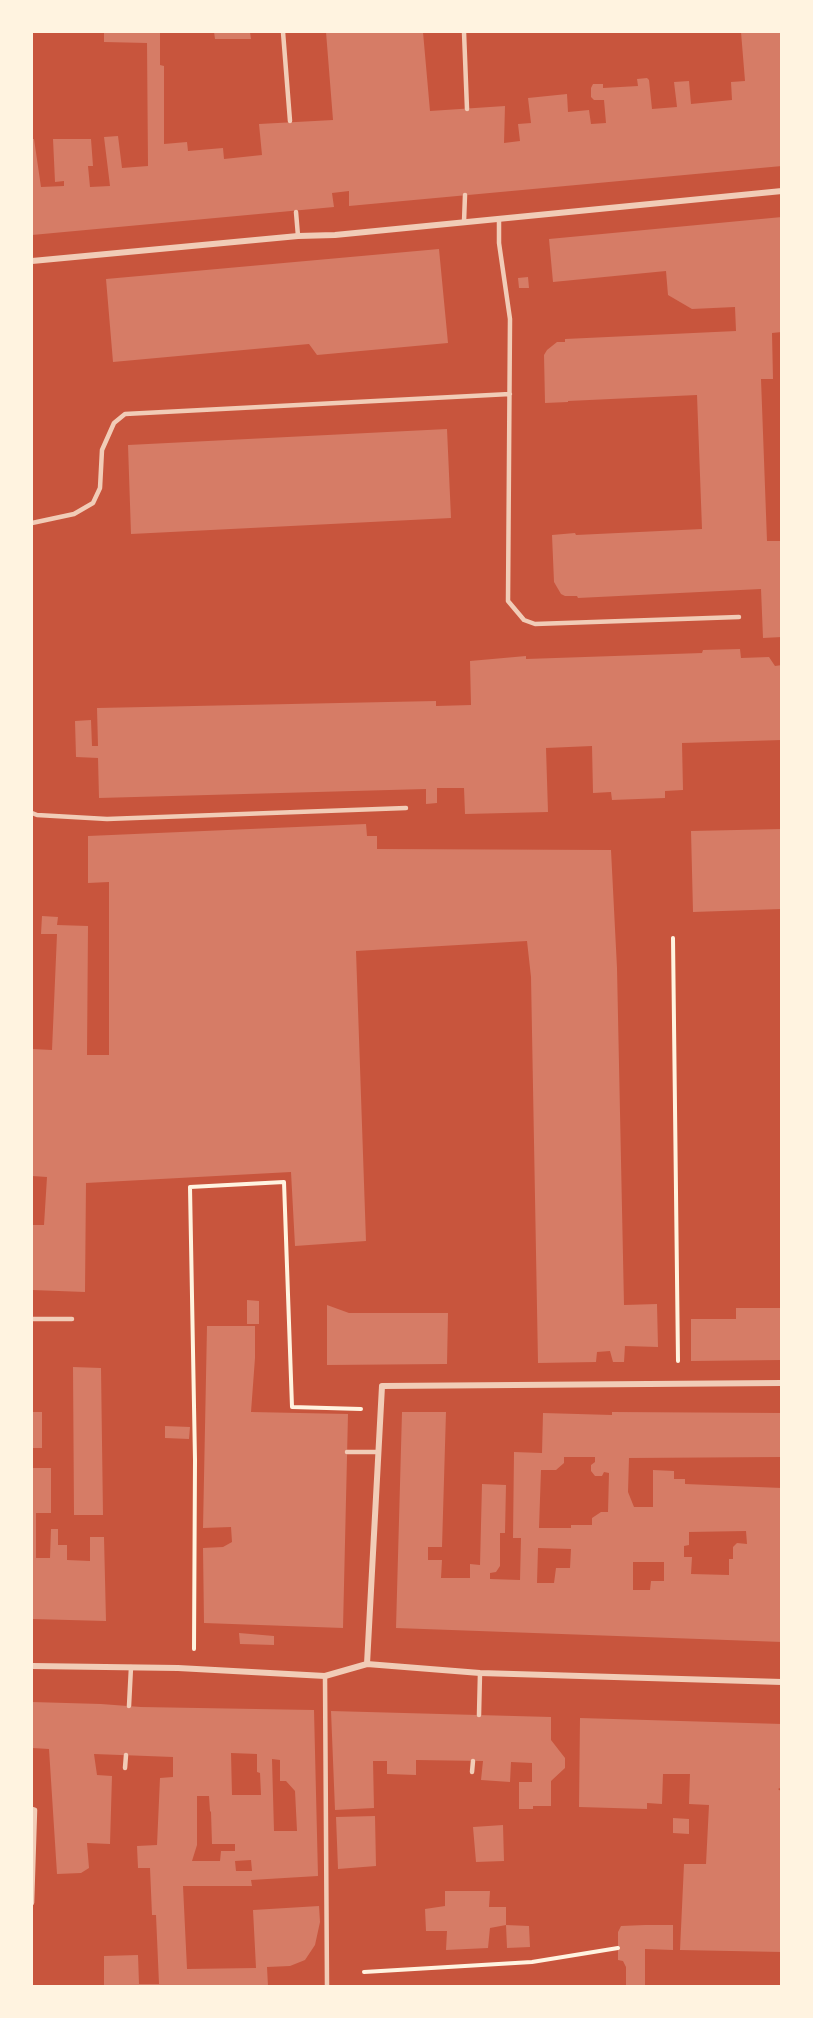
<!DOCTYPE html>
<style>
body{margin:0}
#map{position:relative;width:813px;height:2018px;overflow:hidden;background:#c8553d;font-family:"Work Sans",sans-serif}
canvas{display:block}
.frame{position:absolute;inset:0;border:33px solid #fff3e0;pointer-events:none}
</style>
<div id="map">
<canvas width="813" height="2018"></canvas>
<div class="frame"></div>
</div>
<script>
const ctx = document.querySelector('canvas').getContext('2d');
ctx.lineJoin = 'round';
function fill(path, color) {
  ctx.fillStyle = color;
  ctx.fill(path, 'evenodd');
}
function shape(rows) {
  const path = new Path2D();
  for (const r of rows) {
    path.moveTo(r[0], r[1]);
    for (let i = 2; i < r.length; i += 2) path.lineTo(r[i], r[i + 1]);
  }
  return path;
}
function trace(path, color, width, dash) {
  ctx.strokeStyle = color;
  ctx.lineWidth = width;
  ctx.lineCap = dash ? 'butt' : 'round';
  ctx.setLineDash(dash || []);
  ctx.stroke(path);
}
fill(shape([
 [104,32,160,32,160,65,164,66,164,144,187,142,188,151,223,148,224,159,262,155,259,124,333,120,326,32,423,32,430,111,505,106,504,143,520,141,518,124,531,123,528,98,567,94,568,112,589,110,591,124,606,123,604,100,594,100,591,97,591,88,593,84,603,84,603,88,638,86,637,79,647,78,649,80,652,109,677,107,674,82,689,81,691,104,732,100,731,82,745,81,741,32,782,32,782,166,349,206,349,191,332,193,334,207,32,235,32,139,34,139,41,187,64,186,64,181,55,182,53,139,91,139,93,166,88,166,90,187,110,186,104,137,118,136,122,168,148,166,147,43,104,42],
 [214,32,250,32,251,39,215,39],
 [782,217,782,332,772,333,773,379,761,379,767,541,780,541,782,637,763,638,761,589,578,598,577,596,565,596,561,594,554,582,552,535,575,533,576,535,702,529,697,395,568,401,568,402,545,403,544,355,547,350,557,342,565,342,565,339,736,331,735,307,692,309,668,295,666,271,553,282,549,239],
 [439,249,448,343,317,355,309,344,113,362,106,279],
 [528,277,529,288,519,288,518,278],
 [447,429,451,518,131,534,128,445],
 [740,649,741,658,769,657,775,666,782,665,782,740,682,743,683,790,665,791,665,798,612,800,611,792,593,793,592,746,546,748,548,812,465,814,464,788,437,788,437,803,426,804,426,789,99,798,98,758,76,757,75,721,91,720,92,746,98,746,97,708,436,701,436,706,471,705,470,661,526,656,526,659,702,653,703,650],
 [366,824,367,836,377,836,377,849,611,850,617,968,624,1305,657,1304,658,1347,625,1346,624,1362,613,1362,610,1351,597,1352,596,1362,538,1363,531,977,527,941,356,951,366,1241,295,1246,291,1172,86,1183,85,1292,32,1290,32,1225,44,1225,47,1177,32,1176,32,1049,52,1050,57,934,41,934,42,916,58,917,57,925,88,926,87,1055,109,1055,109,882,88,883,88,836],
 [782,829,782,909,693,912,691,831],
 [247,1300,259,1301,259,1324,247,1324],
 [327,1305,349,1313,448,1313,447,1364,327,1365],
 [736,1308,782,1308,782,1360,691,1361,691,1319,736,1319],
 [207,1326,255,1326,255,1358,251,1412,348,1414,343,1628,204,1623,203,1548,223,1547,232,1542,231,1527,203,1528],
 [73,1367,101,1368,103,1515,74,1515],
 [32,1412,42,1412,42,1448,32,1448],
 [402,1412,446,1412,442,1547,428,1547,428,1560,442,1560,441,1578,470,1578,470,1564,480,1565,482,1484,506,1485,505,1533,500,1533,500,1566,496,1572,490,1573,490,1579,520,1580,521,1538,513,1538,514,1452,542,1453,543,1413,612,1415,612,1412,782,1413,782,1457,629,1458,628,1492,634,1507,653,1507,653,1470,674,1471,674,1479,685,1479,685,1484,782,1488,782,1642,396,1628],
 [564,1457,595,1457,595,1462,591,1465,591,1471,595,1476,602,1476,604,1472,609,1473,608,1512,601,1512,592,1518,592,1525,571,1525,571,1528,539,1528,541,1470,556,1470,564,1463],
 [746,1531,747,1544,737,1543,733,1547,733,1559,729,1559,729,1575,691,1574,692,1557,684,1557,684,1546,689,1545,689,1532],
 [538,1548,571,1549,570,1568,556,1568,554,1583,537,1583],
 [633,1562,664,1562,664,1581,651,1581,650,1590,633,1590],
 [165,1426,190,1427,189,1439,165,1438],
 [32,1468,51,1468,51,1513,36,1513,36,1558,50,1558,51,1529,58,1529,58,1545,67,1545,67,1560,90,1561,90,1537,104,1537,106,1621,32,1619],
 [239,1633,274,1636,274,1645,240,1644],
 [32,1702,101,1704,141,1707,314,1710,318,1876,251,1880,252,1886,183,1886,187,1969,256,1968,253,1910,319,1906,320,1922,315,1945,305,1960,290,1966,267,1967,268,1986,104,1986,104,1956,138,1955,139,1984,159,1984,156,1915,152,1915,150,1868,138,1868,137,1846,157,1845,160,1778,173,1777,173,1757,94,1754,97,1775,112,1776,110,1844,87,1843,89,1868,81,1873,57,1874,49,1749,32,1748],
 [231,1753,257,1754,257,1772,260,1773,261,1795,232,1795],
 [272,1759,280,1760,280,1781,286,1781,295,1791,297,1831,274,1831],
 [197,1796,209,1796,210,1811,211,1812,212,1844,235,1844,235,1851,221,1851,220,1861,192,1861,197,1845],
 [251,1860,252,1871,236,1871,235,1861],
 [331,1711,551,1717,551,1740,565,1758,565,1768,551,1781,551,1806,533,1806,533,1809,519,1809,519,1782,532,1782,532,1763,511,1762,510,1782,481,1780,483,1761,416,1760,416,1775,387,1774,387,1761,373,1761,374,1808,335,1810],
 [580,1718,782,1724,782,1787,778,1789,782,1792,782,1952,680,1950,684,1864,706,1864,709,1805,689,1804,690,1774,663,1774,662,1804,647,1803,647,1809,579,1807],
 [375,1816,376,1866,338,1869,336,1817],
 [673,1818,689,1819,689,1834,673,1833],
 [503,1825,504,1861,476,1862,473,1827],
 [445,1891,490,1891,489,1907,506,1907,506,1925,490,1928,488,1948,446,1950,447,1931,426,1931,425,1909,445,1906],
 [506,1925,529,1926,530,1947,507,1948],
 [645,1925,673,1925,673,1950,645,1949,645,1986,626,1986,626,1967,623,1961,618,1960,618,1932,621,1926]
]), '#d67c66');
trace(shape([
 [673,938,678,1361],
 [194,1649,195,1460,190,1187,284,1182,292,1407,361,1409],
 [364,1972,532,1962,618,1948]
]), '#fff3e0', 4);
trace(shape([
 [283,32,290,121],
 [464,32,467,109],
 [296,212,298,236],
 [499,219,499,243,510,319,508,601,524,620,535,624,739,617],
 [464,222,465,195],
 [32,523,74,514,93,503,100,488,102,450,114,423,125,414,510,394],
 [32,813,37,815,107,819,406,808],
 [32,1319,72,1319],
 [347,1452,378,1452],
 [325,1676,327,1986],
 [129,1706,131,1667],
 [479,1715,480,1673],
 [125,1768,126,1755],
 [472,1772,473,1761],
 [32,1809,35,1810,32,1903]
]), '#f1ccb7', 4.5);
trace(shape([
 [32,261,298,236,335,235,782,191],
 [367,1664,382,1386,782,1383],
 [32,1666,178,1668,325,1676,367,1664,480,1673,782,1682]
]), '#f1ccb7', 6);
</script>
